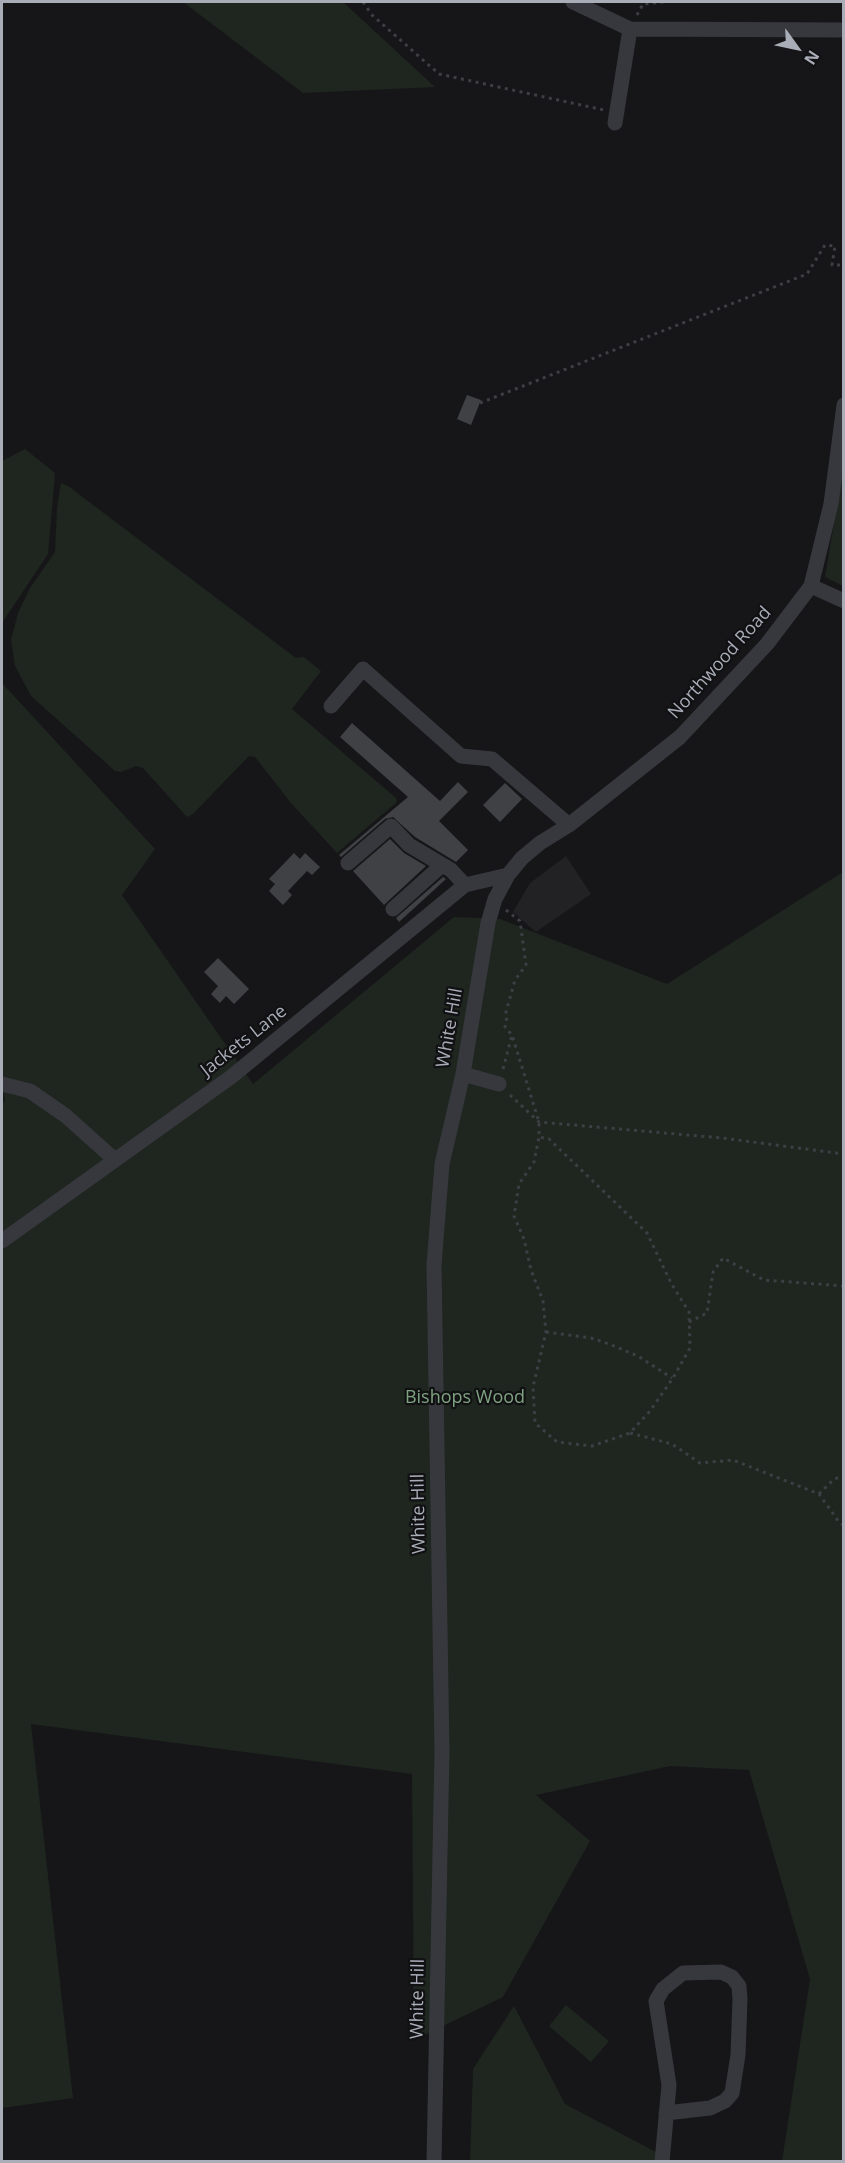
<!DOCTYPE html>
<style>
body{margin:0}
#map{position:relative;width:845px;height:2163px;overflow:hidden;background:#161618;font-family:"Open Sans",sans-serif}
canvas{display:block}
.frame{position:absolute;inset:0;border:3px solid #a8adb8;pointer-events:none}
.north{position:absolute;left:767px;top:18px;width:60px;height:60px;-webkit-text-stroke:4px #111113;paint-order:stroke;rotate:123deg;font-size:16px;font-weight:700;line-height:24px;text-align:center;color:#a8adb8}
.north::after{content:'';display:block;margin:auto;width:21px;height:27px;background:#a8adb8;clip-path:polygon(50% 0,100% 100%,50% 72%,0 100%)}
</style>
<div id="map">
<canvas width="845" height="2163"></canvas>
<div class="frame"></div>
<div class="north">N</div>
</div>
<script>
const ctx = document.querySelector('canvas').getContext('2d');
ctx.lineJoin = 'round';
function fill(path, color) {
  ctx.fillStyle = color;
  ctx.fill(path, 'evenodd');
}
function shape(rows) {
  const path = new Path2D();
  for (const r of rows) {
    path.moveTo(r[0], r[1]);
    for (let i = 2; i < r.length; i += 2) path.lineTo(r[i], r[i + 1]);
  }
  return path;
}
function trace(path, color, width, dash) {
  ctx.strokeStyle = color;
  ctx.lineWidth = width;
  ctx.lineCap = dash ? 'butt' : 'round';
  ctx.setLineDash(dash || []);
  ctx.stroke(path);
}
function write(font, color, halo, rows, align = 'center') {
  ctx.font = font + ' "Open Sans",sans-serif';
  ctx.lineWidth = 4.5;
  ctx.setLineDash([]);
  ctx.textBaseline = 'middle';
  ctx.strokeStyle = halo;
  ctx.fillStyle = color;
  for (const [text, x, y, turn = 0] of rows) {
    ctx.save();
    ctx.translate(x, y);
    ctx.rotate((+turn || 0) * Math.PI / 180);
    ctx.textAlign = isNaN(turn) ? turn : align;
    if (halo) ctx.strokeText(text, 0, 0);
    ctx.fillText(text, 0, 0);
    ctx.restore();
  }
}
fill(shape([
 [566,856,591,894,536,932,513,912,530,883]
]), '#222225');
fill(shape([
 [183,2,343,2,435,87,303,93],
 [25,449,55,473,48,554,2,623,2,461],
 [843,469,843,586,825,577],
 [61,483,68,486,296,658,304,657,321,671,292,709,396,798,397,802,337,853,291,803,255,757,249,756,193,814,187,817,143,768,136,766,121,772,115,771,31,696,15,666,11,640,18,613,30,588,55,552,57,508],
 [2,683,155,849,122,895,253,1084,454,917,500,919,667,984,843,872,843,2161,782,2161,810,1979,749,1770,670,1766,536,1795,590,1841,503,1997,414,2040,412,1774,31,1724,73,2098,2,2108,2,1103,5,1101,2,1085],
 [566,2005,609,2041,591,2062,549,2026],
 [514,2006,565,2104,673,2161,470,2162,473,2069]
]), '#1e261f');
fill(shape([
 [467,395,481,400,471,425,457,419],
 [352,723,440,801,458,782,468,792,439,821,468,850,456,862,415,837,393,817,385,819,341,857,339,855,408,797,340,737],
 [505,783,522,799,500,822,483,805],
 [390,839,404,853,426,866,384,905,353,871],
 [294,853,300,859,305,853,320,867,312,875,307,871,288,891,292,895,283,905,269,891,275,884,269,879],
 [443,877,446,879,399,922,396,918],
 [218,958,249,989,234,1004,226,996,220,1003,211,994,218,986,204,972]
]), '#404145');
trace(shape([
 [363,2,372,15,439,74,604,110],
 [637,15,643,4,664,2],
 [480,403,807,274,825,245,835,246,832,265,844,265],
 [506,910,520,921,526,965,515,980,506,1012,507,1017,505,1027,512,1035,539,1122,539,1137,534,1162,519,1184,514,1216,524,1239,531,1270,543,1301,546,1332,533,1387,535,1423,557,1442,592,1446,630,1433,650,1411,673,1378,690,1348,689,1312,671,1283,647,1233,549,1139,539,1137],
 [503,1069,512,1035],
 [510,1095,539,1122,722,1138,844,1154],
 [689,1322,707,1313,713,1272,723,1258,764,1280,844,1286],
 [546,1332,591,1338,609,1344,638,1356,672,1378],
 [630,1433,672,1444,700,1463,733,1460,819,1494,839,1522,844,1526],
 [819,1494,834,1479,844,1476]
]), '#3d3f44', 3, [3, 4.5]);
trace(shape([
 [573,2,630,29,844,30],
 [615,123,630,29],
 [811,586,844,601],
 [331,706,363,669,461,756,492,759,569,825],
 [348,863,391,826,409,845,451,870,465,885],
 [393,909,442,865],
 [463,1074,499,1084],
 [2,1084,30,1091,66,1116,115,1160],
 [2,1241,231,1077,465,885,508,875],
 [434,2162,442,1751,434,1265,442,1164,463,1074,488,923,495,899,508,875,522,858,540,843,569,825,680,737,767,644,811,586,831,504,844,405],
 [662,2162,669,2085,656,2001,663,1989,683,1973,721,1972,732,1977,739,1986,740,1999,738,2055,732,2093,725,2101,710,2108,666,2113]
]), '#37383d', 15);
write('18px', '#a8adb8', '#111113', [
 ["Northwood Road",720,663,-48],
 ["White Hill",450,1028,-80],
 ["Jackets Lane",244,1041,-38],
 ["White Hill",419,1514,-91],
 ["White Hill",418,1999,-89]
]);
write('18px', '#7fa381', '#111113', [
 ["Bishops Wood",465,1398]
]);
</script>
